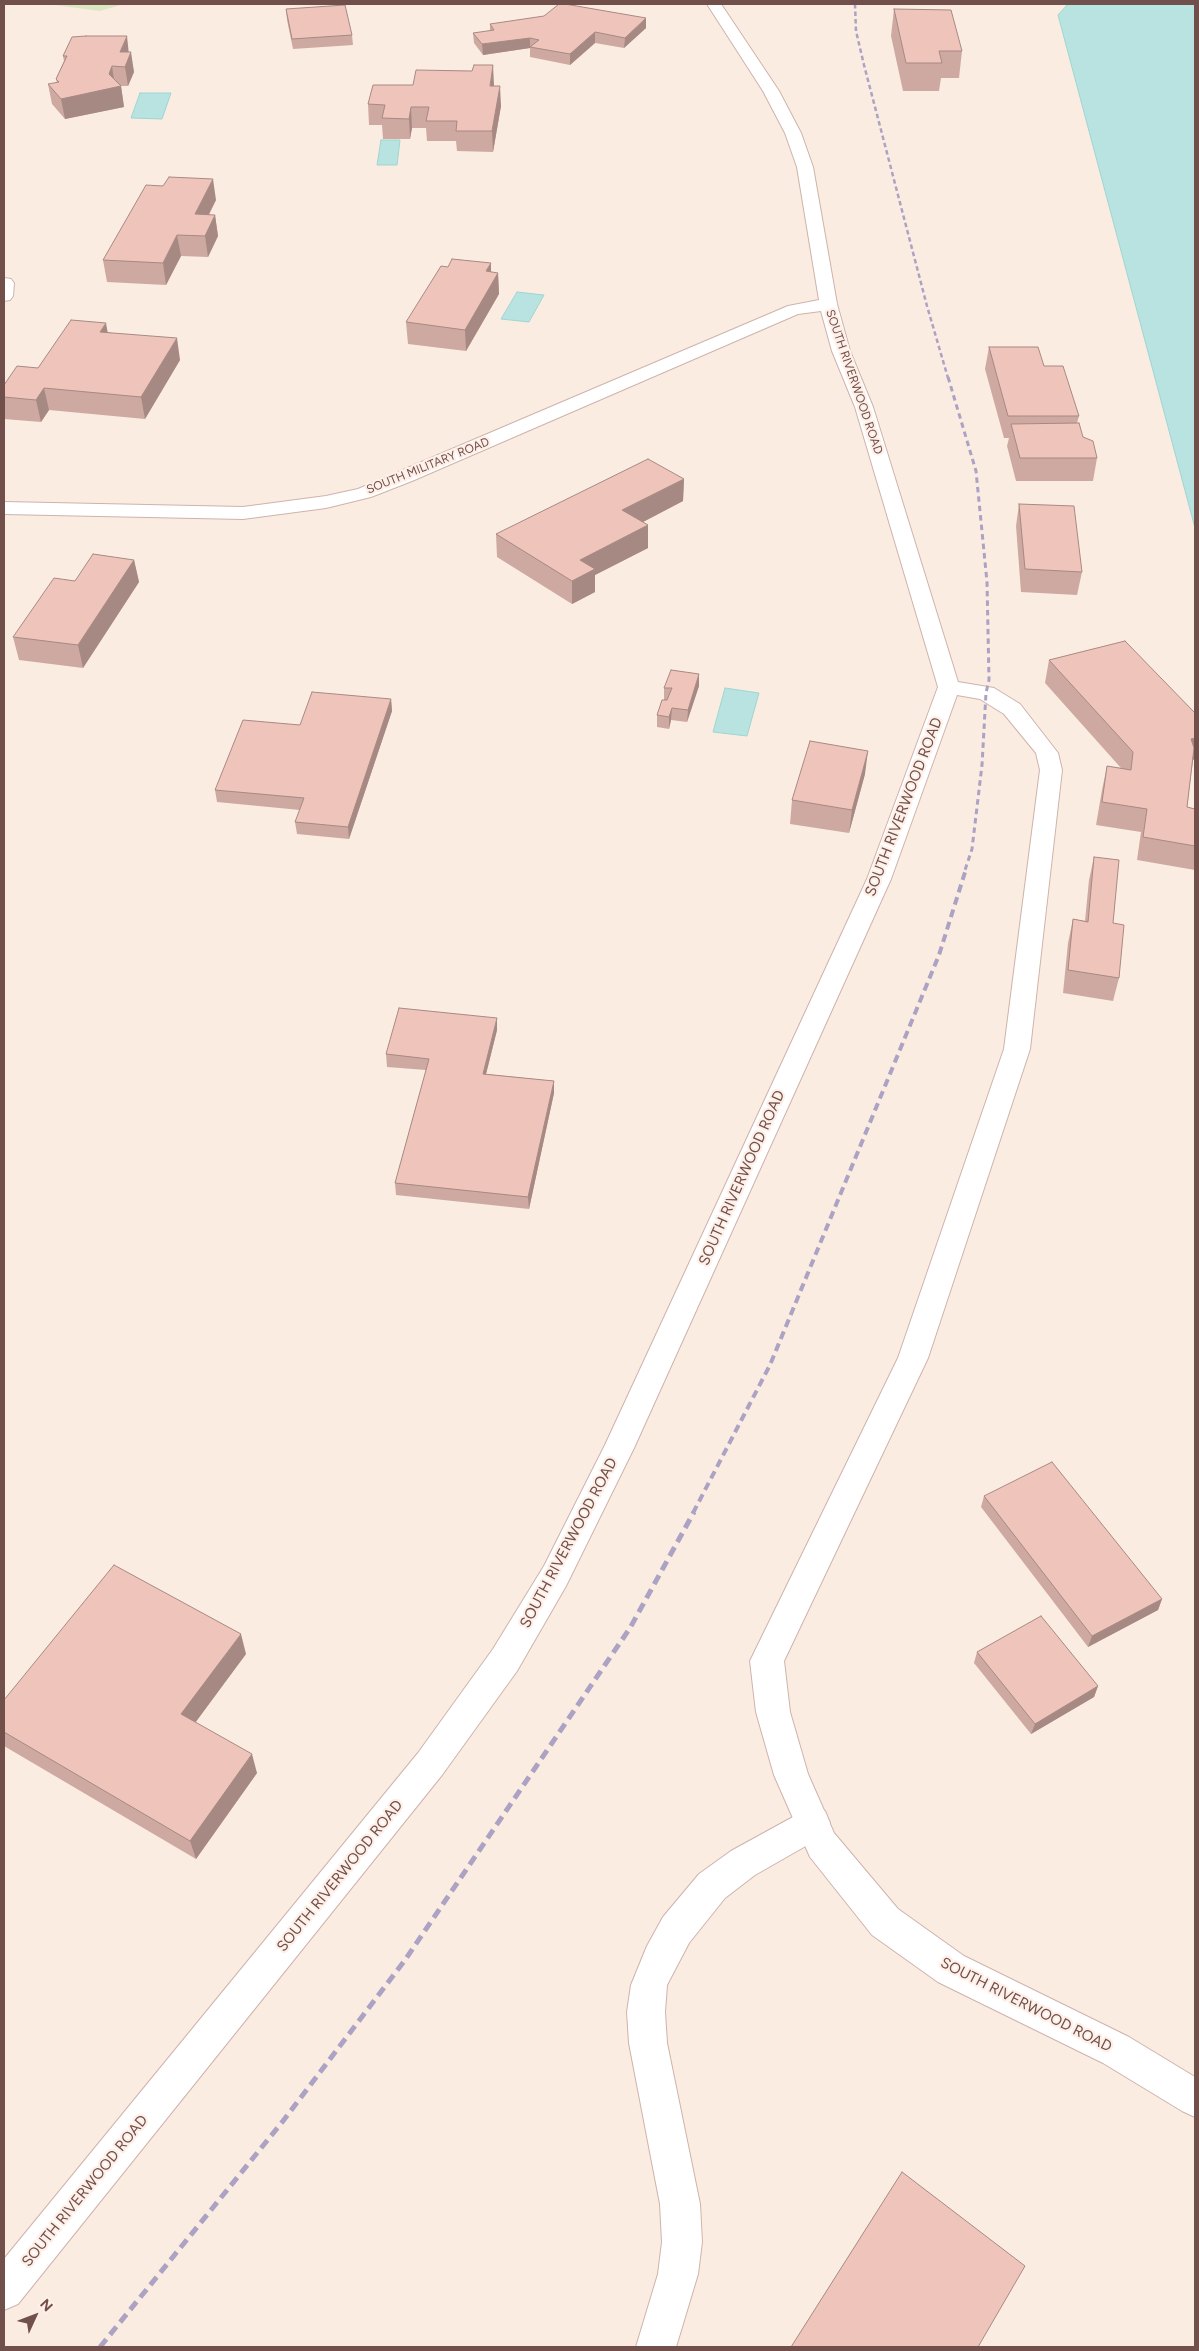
<!DOCTYPE html>
<style>
body{margin:0}
#map{position:relative;width:1199px;height:2351px;overflow:hidden;background:#fbece2;font-family:Figtree,sans-serif}
canvas{display:block}
.frame{position:absolute;inset:0;border:5px solid #714f4a;pointer-events:none}
.north{position:absolute;left:10px;top:2291px;width:50px;height:50px;-webkit-text-stroke:4px #fef0e8;paint-order:stroke;rotate:47deg;font-size:14px;font-weight:700;line-height:20px;text-align:center;color:#714f4a}
.north::after{content:'';display:block;margin:auto;width:18px;height:22px;background:#714f4a;clip-path:polygon(50% 0,100% 100%,50% 72%,0 100%)}
</style>
<div id="map">
<canvas width="1199" height="2351"></canvas>
<div class="frame"></div>
<div class="north">N</div>
</div>
<script>
const ctx = document.querySelector('canvas').getContext('2d');
ctx.lineJoin = 'round';
function fill(path, color) {
  ctx.fillStyle = color;
  ctx.fill(path, 'evenodd');
}
function shape(rows) {
  const path = new Path2D();
  for (const r of rows) {
    path.moveTo(r[0], r[1]);
    for (let i = 2; i < r.length; i += 2) path.lineTo(r[i], r[i + 1]);
  }
  return path;
}
function trace(path, color, width, dash) {
  ctx.strokeStyle = color;
  ctx.lineWidth = width;
  ctx.lineCap = dash ? 'butt' : 'round';
  ctx.setLineDash(dash || []);
  ctx.stroke(path);
}
function write(font, color, halo, rows, align = 'center') {
  ctx.font = font + ' Figtree,sans-serif';
  ctx.lineWidth = 4.5;
  ctx.setLineDash([]);
  ctx.textBaseline = 'middle';
  ctx.strokeStyle = halo;
  ctx.fillStyle = color;
  for (const [text, x, y, turn = 0] of rows) {
    ctx.save();
    ctx.translate(x, y);
    ctx.rotate((+turn || 0) * Math.PI / 180);
    ctx.textAlign = isNaN(turn) ? turn : align;
    if (halo) ctx.strokeText(text, 0, 0);
    ctx.fillText(text, 0, 0);
    ctx.restore();
  }
}
fill(shape([
 [47,4,124,4,100,11]
]), '#dae8c2');
const water = shape([
 [1068,4,1195,4,1195,528,1058,15,1068,4],
 [140,93,171,93,162,119,131,118,140,93],
 [381,140,400,140,397,165,377,165,381,140],
 [517,292,544,295,529,322,501,319,517,292],
 [725,688,759,693,747,736,713,732,725,688]
]);
fill(water, '#b8e3e0');
trace(water, '#9ed5d1', 1);
const lane = shape([
 [4,278,11,279,14,283,13,296,10,300,4,301,4,278],
 [813,1806,825,1811,830,1823,825,1835,755,1875,725,1898,689,1943,667,1985,665,2012,667,2043,700,2204,702,2242,698,2274,676,2347,636,2347,658,2274,662,2242,660,2204,629,2043,627,2012,631,1985,647,1946,663,1917,699,1874,731,1851,813,1806]
]);
const street = shape([
 [707,4,721,4,779,91,801,133,813,167,837,304,850,351,873,407,958,682,994,688,1020,704,1058,753,1062,770,1030,1049,928,1358,784,1661,790,1712,808,1774,834,1833,898,1909,964,1956,1129,2037,1195,2077,1195,2117,1182,2111,1103,2063,938,1982,872,1935,810,1857,774,1775,756,1712,750,1661,898,1358,1004,1049,1040,770,1036,753,1004,714,980,699,957,695,891,879,634,1448,566,1586,517,1671,442,1775,18,2304,4,2310,4,2259,418,1753,493,1649,544,1566,605,1445,867,879,938,687,855,407,832,351,821,311,798,314,412,481,371,497,326,508,243,519,4,514,4,502,243,507,326,496,358,489,788,306,819,300,797,167,785,133,763,91,707,4]
]);
trace(lane, '#ceb3ac', 2);
trace(street, '#ceb3ac', 2);
fill(lane, '#fff');
fill(street, '#fff');
trace(shape([
 [855,4,856,31,864,65,927,306,948,378]
]), '#aca2c3', 2.5, [4.5, 3]);
trace(shape([
 [948,377,976,471,987,582,989,680,986,693,982,765,972,849,965,870]
]), '#aca2c3', 3, [5.5, 4]);
trace(shape([
 [693,1513,770,1365,939,955,966,869]
]), '#aca2c3', 4, [8, 5]);
trace(shape([
 [100,2347,283,2121,405,1960,630,1628,694,1512]
]), '#aca2c3', 5, [10, 6]);
fill(shape([
 [286,9,352,35,353,45,293,49,287,20],
 [894,9,962,51,959,78,941,78,939,91,903,91,891,36],
 [490,24,646,28,624,48,595,43,570,65,530,57,530,48,483,55,474,43,473,33,490,31],
 [129,52,134,72,128,86,121,86,124,107,65,119,52,104,48,84,57,83,56,79,64,61,63,56],
 [413,85,494,86,501,106,493,152,457,151,456,141,427,141,426,128,412,128,410,139,383,139,382,125,369,125,368,104],
 [216,200,209,215,215,215,218,236,208,257,181,256,166,285,107,282,103,260],
 [491,272,498,273,499,294,466,351,408,344,406,322],
 [108,332,180,360,145,419,49,410,41,422,4,419,4,385],
 [989,347,1044,366,1079,416,1077,423,1083,437,1097,458,1093,481,1016,481,1007,446,1009,438,1004,438,985,369],
 [684,479,683,501,643,522,648,548,595,575,595,592,572,604,497,557,496,534],
 [1019,504,1082,572,1077,595,1021,592,1016,526],
 [134,560,139,582,83,668,19,660,13,637,75,581],
 [1049,660,1195,713,1195,759,1193,760,1187,807,1195,809,1195,870,1137,860,1141,832,1096,825,1102,790,1107,766,1121,768,1045,683],
 [699,686,687,722,671,720,669,729,657,727,657,715,664,700,664,688],
 [391,699,392,711,349,839,297,834,295,822,300,810,217,802,215,790,300,725],
 [865,774,849,833,790,824,792,800],
 [1094,857,1113,923,1119,978,1113,1001,1063,993,1068,943,1073,919,1085,921,1089,880],
 [497,1030,486,1074,554,1081,554,1093,529,1209,396,1195,395,1183,426,1070,387,1067,386,1054],
 [984,1496,1162,1599,1158,1610,1088,1647,981,1507],
 [977,1652,1098,1686,1094,1697,1031,1734,974,1663],
 [246,1654,195,1722,257,1773,196,1859,4,1746,4,1700]
]), '#cea9a1');
fill(shape([
 [646,18,646,28,624,48,625,38],
 [595,32,595,43,570,65,570,54],
 [127,36,129,55,131,52,134,72,128,86,125,67,120,52],
 [530,38,530,48,483,55,482,44],
 [493,65,494,85,490,106,490,86],
 [112,66,115,86,121,86,124,107,65,119,61,99,109,74],
 [500,86,501,106,493,152,492,131],
 [411,107,412,128,410,139,409,119],
 [213,179,216,200,198,235,195,214],
 [215,215,218,236,208,257,205,236],
 [177,235,181,256,166,285,163,263],
 [491,263,491,285,498,273,499,294,466,351,465,330,486,271],
 [106,323,110,345,100,332],
 [177,338,180,360,145,419,141,397],
 [44,388,49,410,41,422,36,400],
 [684,479,683,501,622,533,622,510],
 [648,525,648,548,595,575,595,592,572,604,572,581,580,560],
 [134,560,139,582,83,668,78,645],
 [699,674,699,686,687,722,688,710],
 [391,699,392,711,349,839,348,827],
 [672,708,671,720,669,729,669,717],
 [1195,738,1195,759,1185,762,1191,739],
 [868,751,865,774,849,833,852,810],
 [497,1018,497,1030,483,1086,483,1074],
 [554,1081,554,1093,529,1209,528,1197],
 [1162,1599,1158,1610,1088,1647,1092,1636],
 [241,1634,246,1654,187,1734,181,1714],
 [1098,1686,1094,1697,1031,1734,1035,1724],
 [252,1754,257,1773,196,1859,190,1841]
]), '#a78983');
const building = shape([
 [559,4,565,4,646,18,625,38,595,32,570,54,530,47,539,40,530,38,482,44,473,33,494,30,490,24,544,16,559,4],
 [345,5,352,35,292,39,286,9,345,5],
 [894,9,951,10,962,51,939,51,942,63,906,63,894,9],
 [86,36,127,36,120,52,131,52,125,67,112,66,109,74,121,86,61,99,48,84,59,82,56,79,67,56,63,56,72,37,86,36],
 [474,65,493,65,490,86,500,86,492,131,456,131,457,121,426,121,429,107,411,107,409,119,382,118,385,105,368,104,373,85,413,85,416,70,472,71,474,65],
 [169,177,213,179,195,214,215,215,205,236,177,235,163,263,103,260,146,185,163,186,169,177],
 [452,259,491,263,486,271,498,273,465,330,406,322,441,266,448,267,452,259],
 [71,320,106,323,100,332,177,338,141,397,44,388,36,400,4,397,4,385,17,366,38,368,71,320],
 [989,347,1038,347,1044,366,1063,366,1079,416,1008,416,989,347],
 [1079,423,1083,437,1093,441,1097,458,1020,458,1011,424,1079,423],
 [648,459,684,479,622,510,648,525,580,560,595,569,572,581,496,534,648,459],
 [1019,504,1074,506,1082,572,1025,569,1019,504],
 [93,554,134,560,78,645,13,637,54,578,75,581,93,554],
 [1125,641,1195,713,1195,738,1191,739,1194,748,1187,807,1195,809,1195,846,1143,837,1147,809,1102,802,1107,766,1131,770,1133,752,1049,660,1125,641],
 [671,670,699,674,688,710,672,708,669,717,657,715,662,700,667,700,672,688,664,688,671,670],
 [312,692,391,699,348,827,295,822,304,798,215,790,243,720,300,725,312,692],
 [810,741,868,751,852,810,792,800,810,741],
 [1094,857,1119,860,1113,923,1124,925,1119,978,1068,970,1073,919,1088,922,1094,857],
 [399,1008,497,1018,483,1074,554,1081,528,1197,395,1183,429,1059,386,1054,399,1008],
 [1052,1462,1162,1599,1092,1636,984,1496,1052,1462],
 [114,1565,241,1634,181,1714,252,1754,190,1841,4,1732,4,1700,114,1565],
 [1041,1616,1098,1686,1035,1724,977,1652,1041,1616],
 [902,2172,1025,2266,978,2347,791,2347,902,2172]
]);
fill(building, '#efc4bb');
trace(building, '#a78983', 1);
write('12px', '#714f4a', '#fef0e8', [
 ["SOUTH RIVERWOOD ROAD",854,382,71],
 ["SOUTH MILITARY ROAD",428,466,-22]
]);
write('15px', '#714f4a', '#fef0e8', [
 ["SOUTH RIVERWOOD ROAD",904,807,-69],
 ["SOUTH RIVERWOOD ROAD",742,1178,-66],
 ["SOUTH RIVERWOOD ROAD",569,1543,-62],
 ["SOUTH RIVERWOOD ROAD",340,1876,-51],
 ["SOUTH RIVERWOOD ROAD",1026,2005,27],
 ["SOUTH RIVERWOOD ROAD",85,2191,-51]
]);
</script>
